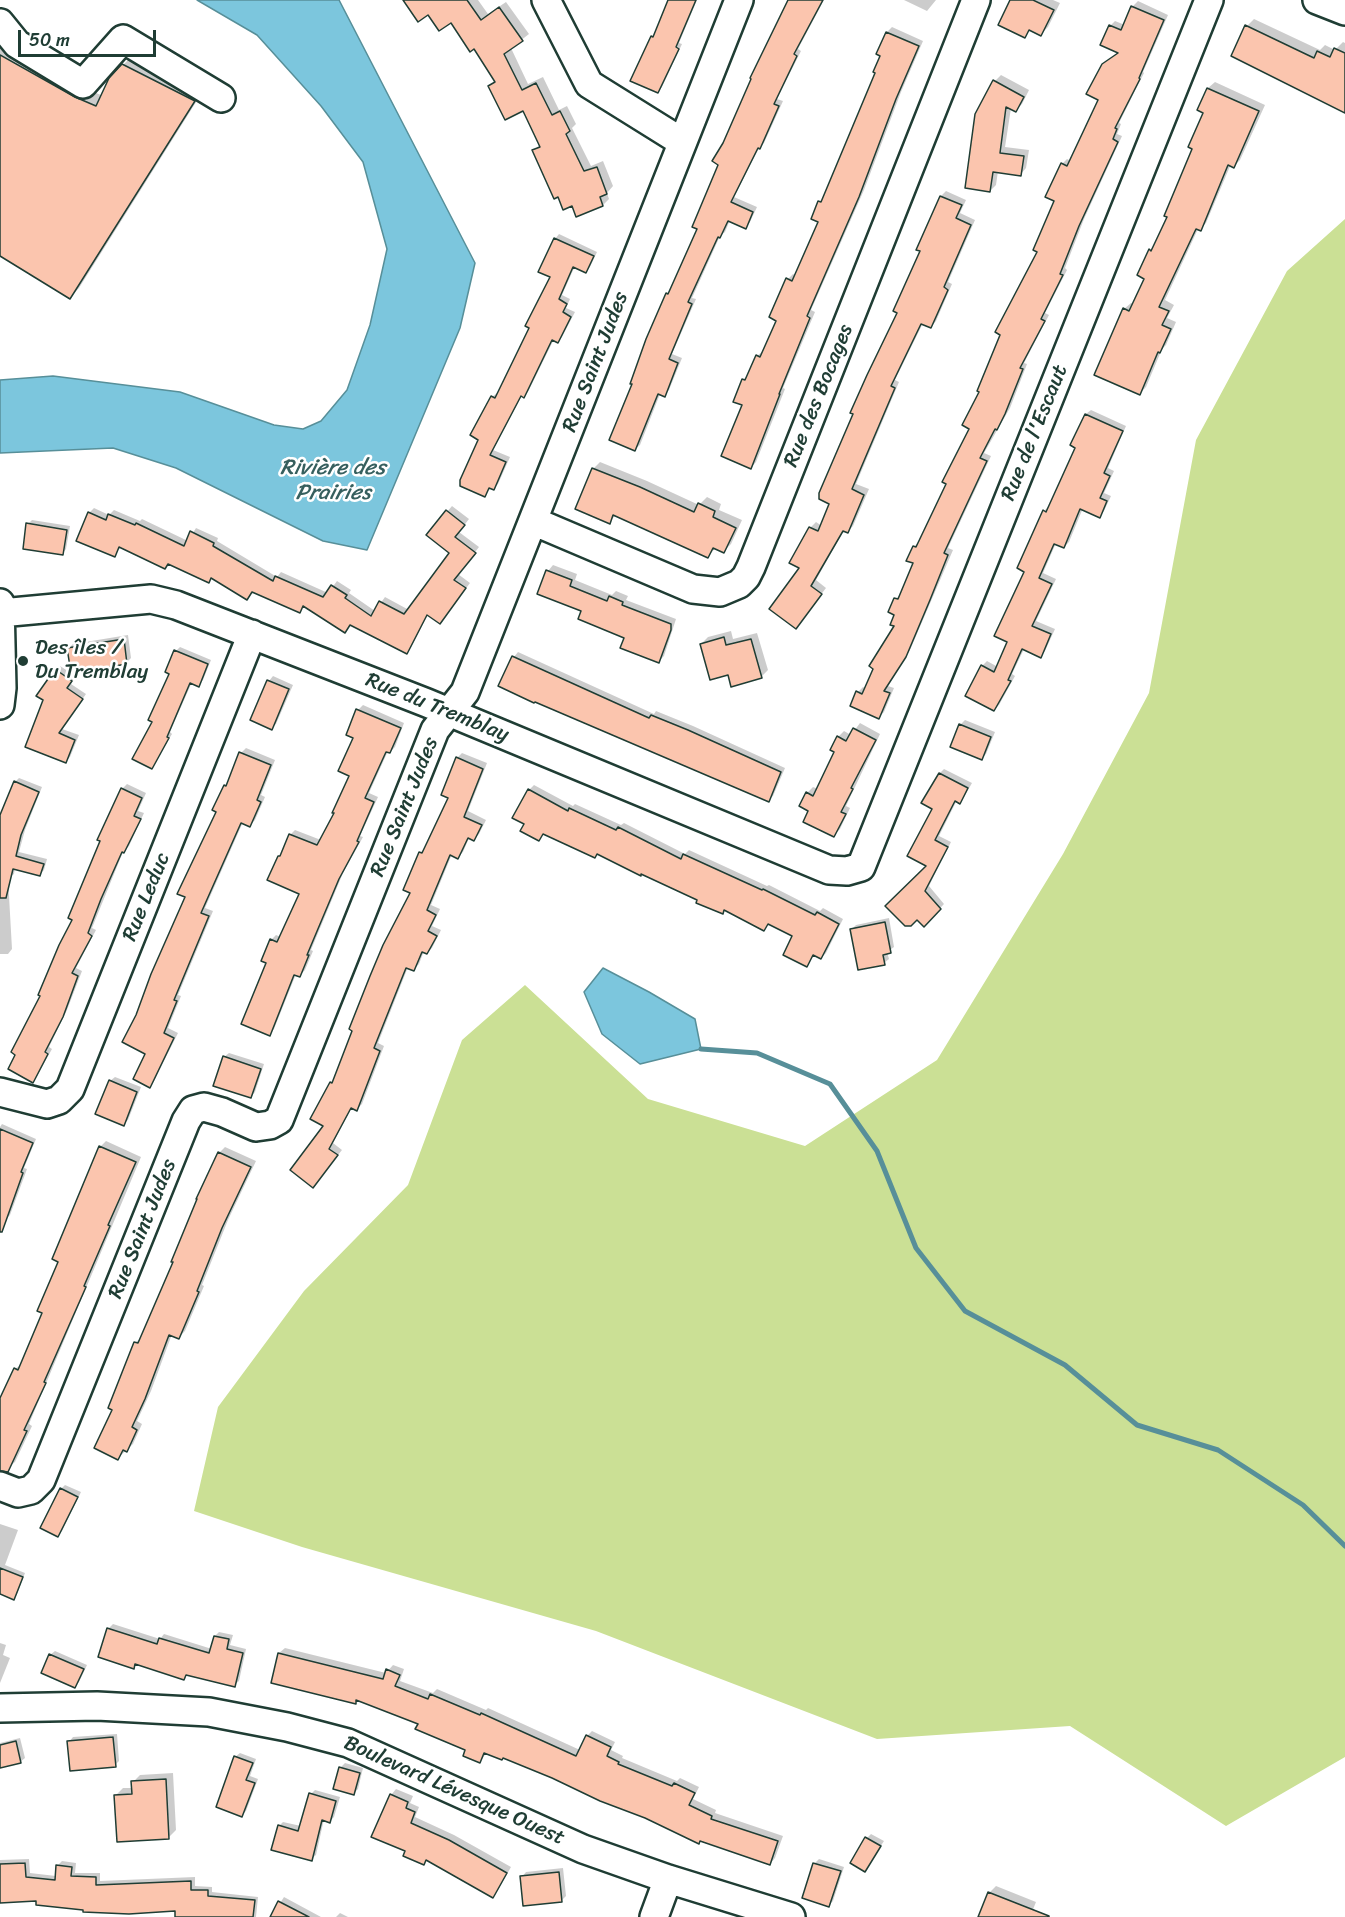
<!DOCTYPE html>
<meta charset="utf-8">
<style>
body{margin:0}
#map{position:relative;width:1345px;height:1917px;overflow:hidden;background:#fff;font-family:Sriracha,sans-serif}
canvas{display:block}
.scale{position:absolute;left:18px;top:30px;width:138px;height:27px;box-sizing:border-box;border:3px solid #1f3d34;border-top:0;padding-left:8px;font-size:18px;line-height:21px;white-space:nowrap;color:#1f3d34;-webkit-text-stroke:4px #fff;paint-order:stroke}
</style>
<div id="map">
<canvas width="1345" height="1917"></canvas>
<div class="scale">50 m</div>
</div>
<script>
const ctx = document.querySelector('canvas').getContext('2d');
ctx.lineJoin = 'round';
function fill(path, color) {
  ctx.fillStyle = color;
  ctx.fill(path, 'evenodd');
}
function shape(rows) {
  const path = new Path2D();
  for (const r of rows) {
    path.moveTo(r[0], r[1]);
    for (let i = 2; i < r.length; i += 2) path.lineTo(r[i], r[i + 1]);
  }
  return path;
}
function trace(path, color, width, dash) {
  ctx.strokeStyle = color;
  ctx.lineWidth = width;
  ctx.lineCap = dash ? 'butt' : 'round';
  ctx.setLineDash(dash || []);
  ctx.stroke(path);
}
function write(font, color, halo, rows, align = 'center') {
  ctx.font = font + ' Sriracha,sans-serif';
  ctx.lineWidth = 5;
  ctx.setLineDash([]);
  ctx.textBaseline = 'middle';
  ctx.strokeStyle = halo;
  ctx.fillStyle = color;
  for (const [text, x, y, turn = 0] of rows) {
    ctx.save();
    ctx.translate(x, y);
    ctx.rotate((+turn || 0) * Math.PI / 180);
    ctx.textAlign = isNaN(turn) ? turn : align;
    if (halo) ctx.strokeText(text, 0, 0);
    ctx.fillText(text, 0, 0);
    ctx.restore();
  }
}
fill(shape([
 [1345,219,1345,1757,1226,1826,1070,1726,877,1739,596,1631,302,1547,194,1511,218,1407,304,1291,408,1185,462,1040,525,985,648,1099,805,1146,937,1060,1063,854,1149,693,1196,440,1287,271]
]), '#cbe095');
const water = shape([
 [197,0,339,0,475,263,460,328,367,550,323,541,176,468,113,448,0,453,0,380,53,376,180,392,274,425,303,429,321,421,347,390,370,325,387,249,363,162,321,106,257,35,197,0],
 [603,968,649,992,695,1019,701,1049,640,1064,602,1034,584,992,603,968]
]);
fill(water, '#7cc6dd');
trace(water, '#578f99', 1.5);
fill(shape([
 [409,0,478,0,488,14,506,2,529,34,511,48,528,84,543,77,559,110,567,106,576,124,572,128,591,166,603,161,613,186,607,193,609,199,603,205,573,204,534,151,540,144,523,109,490,86,496,80,474,47,451,21,428,13],
 [670,0,697,0,679,43,682,44,662,87,658,92,652,37,657,33],
 [790,0,824,0,798,49,801,51,777,99,783,101,764,143,759,148,734,197,757,207,750,222,746,227,730,220,725,232,720,236,692,298,696,299,672,354,682,358,669,390,664,395,660,394,640,445,635,449,667,294,671,290,699,228,720,164,724,144],
 [904,0,936,0,927,11],
 [1011,0,1053,0,1060,3,1048,27,1041,34,1031,29,1024,36],
 [1138,1,1168,15,1143,72,1144,73,1119,123,1121,124,1117,134,1122,136,1084,219,1065,268,1067,270,1045,313,1049,315,1024,363,1027,364,1010,408,984,453,991,456,948,548,953,550,910,650,888,686,894,688,884,712,879,717,858,692,863,687,866,688,896,626,896,599,901,594,915,562,914,547,919,541,948,483,971,428,981,391,1039,251,1056,201,1062,164,1067,159,1071,161,1100,99,1103,65,1119,52,1110,26,1115,21,1125,25,1132,7],
 [1254,19,1320,50,1325,45,1335,50,1343,42,1345,43,1345,111,1233,55,1247,26],
 [0,27,85,88,103,96,123,65,133,55,203,91,79,288,70,297,0,254],
 [892,27,923,41,901,92,864,190,811,310,815,312,783,388,785,389,756,462,751,468,743,380,749,374,757,356,763,351,764,352,778,320,788,279,793,274,796,275,820,221,819,202,825,197,877,72,887,32],
 [1001,75,1029,90,1022,104,1016,110,1011,108,1005,147,1029,150,1026,168,1020,175,998,171,996,185,990,191,977,114,995,81],
 [1215,82,1265,105,1240,160,1234,166,1231,164,1206,223,1200,229,1198,229,1165,300,1174,305,1167,318,1176,322,1166,345,1162,349,1146,387,1140,393,1124,309,1131,303,1134,304,1146,278,1150,250,1156,244,1169,216,1194,148,1205,113,1199,110,1208,88],
 [946,191,966,200,960,213,975,220,948,282,952,284,936,321,931,327,923,323,895,380,899,382,856,484,869,489,853,526,848,531,844,530,816,580,826,588,796,627,801,568,791,562,811,527,816,522,822,526,922,251,918,249,941,196],
 [559,234,597,252,590,267,586,271,575,266,562,295,570,299,566,308,575,312,562,337,558,341,554,339,528,392,522,395,493,450,510,457,498,484,494,488,491,487,485,495,480,439,492,397,497,393,498,394,531,328,552,277,555,239],
 [1091,410,1126,426,1108,468,1114,471,1104,493,1111,496,1104,511,1099,516,1083,508,1069,542,1064,547,1056,543,1043,573,1056,579,1036,621,1055,629,1045,651,1040,656,1024,649,1012,674,1015,676,999,705,994,710,982,666,987,661,998,667,1009,641,1026,571,1044,511,1049,506,1077,447,1086,414],
 [600,462,647,481,699,505,707,497,721,504,719,510,742,520,731,544,724,551,716,547,708,557,616,515,609,522,593,469],
 [452,506,469,519,459,532,479,547,458,574,470,583,440,623,428,614,411,647,406,652,351,623,345,631,305,605,299,611,253,591,247,598,212,577,208,581,169,563,165,568,121,547,114,555,89,513,94,508,109,515,114,510,140,521,142,519,188,541,196,528,218,538,217,541,277,577,281,572,328,593,337,581,351,590,349,593,375,611,385,597,409,610,451,552,428,534],
 [32,520,70,526,66,549,62,554,28,524],
 [553,565,577,574,575,580,612,595,616,591,628,596,626,600,676,619,664,656,658,662,626,637,583,611,548,571],
 [731,631,733,639,757,633,768,670,761,677,729,674,701,644,708,637],
 [128,635,131,658,127,662,69,648,73,644],
 [180,647,211,660,203,680,198,685,192,682,170,732,172,734,151,768,154,721,171,673,176,651],
 [518,652,654,714,656,711,693,726,785,768,773,796,768,800,500,685,514,657],
 [60,666,76,676,71,684,86,694,62,729,79,735,70,757,66,761,27,746,56,670],
 [273,676,293,685,276,724,271,728,252,720,269,681],
 [363,705,404,723,395,747,390,752,388,751,369,793,378,797,360,836,363,837,343,873,311,950,313,951,305,970,300,975,296,974,274,1029,269,1034,268,962,271,940,276,935,281,937,301,893,283,853,291,834,295,830,321,840,336,813,351,775,358,710],
 [965,720,995,732,986,754,981,759,960,725],
 [860,723,880,734,846,806,850,808,840,829,834,835,810,810,807,793,813,787,818,789,836,752,838,737,844,731,851,735],
 [246,748,275,760,261,795,265,797,255,820,250,825,243,822,205,908,213,911,178,995,181,996,168,1028,178,1033,154,1081,150,1086,147,1053,137,1015,187,897,225,786,229,782,241,753],
 [462,753,487,763,468,811,486,820,479,834,474,839,469,838,463,852,458,857,452,854,431,905,440,909,432,926,441,930,432,948,427,953,424,951,419,964,414,969,408,967,378,1043,384,1046,362,1104,357,1109,352,1107,333,1143,342,1150,317,1181,331,1083,336,1078,413,892,420,853,425,848,450,797,457,758],
 [944,769,972,783,964,797,960,802,957,800,939,836,951,842,929,886,944,904,924,925,917,918,928,865,934,808,940,773],
 [19,778,42,787,25,830,19,852,47,859,44,870,40,874,15,868,14,874,8,878,12,949,8,954,0,954,0,831,15,782],
 [127,784,146,793,138,811,144,813,129,846,123,852,92,928,96,930,76,968,82,971,67,1010,49,1047,52,1049,37,1076,32,1081,42,995,74,920,122,789],
 [534,785,573,806,575,804,621,825,624,823,685,854,689,850,767,886,769,885,820,911,823,908,843,919,826,953,821,958,815,954,807,965,794,936,768,924,764,929,725,909,722,912,598,853,544,833,539,840,526,823,529,790],
 [889,918,894,947,887,952,889,959,884,963,852,929,856,925],
 [229,1053,264,1064,255,1092,251,1097,224,1057],
 [115,1077,141,1087,128,1120,123,1124,110,1081],
 [2,1124,36,1139,24,1168,27,1169,10,1215,6,1219,0,1220,0,1127],
 [106,1141,141,1157,29,1424,32,1426,15,1462,9,1467,0,1463,0,1401,15,1369,22,1364,44,1312,60,1261,53,1258,100,1147],
 [225,1147,256,1161,228,1220,202,1285,204,1286,185,1331,179,1337,172,1334,151,1391,137,1421,142,1424,133,1444,118,1458,114,1410,135,1343,142,1337,219,1153],
 [65,1485,81,1492,62,1531,58,1535,61,1489],
 [0,1524,18,1530,5,1565,25,1573,17,1594,13,1598,0,1592],
 [113,1624,160,1639,164,1634,212,1649,215,1636,219,1632,233,1635,230,1645,246,1649,239,1681,234,1685,188,1674,184,1678,137,1663,133,1667,108,1629],
 [0,1643,6,1645,3,1655,10,1658,0,1683],
 [285,1648,386,1673,393,1665,404,1669,400,1681,433,1693,437,1689,486,1710,488,1708,580,1750,587,1736,592,1731,615,1742,611,1750,623,1756,622,1758,677,1781,680,1778,699,1787,693,1799,716,1810,715,1813,783,1836,775,1858,770,1864,645,1817,503,1757,487,1752,480,1762,467,1749,420,1723,358,1699,355,1702,279,1653],
 [55,1651,87,1665,79,1682,75,1687,50,1655],
 [117,1734,119,1761,115,1765,69,1742,73,1737],
 [20,1738,25,1758,20,1762,0,1767,0,1743],
 [240,1753,256,1759,250,1776,258,1779,246,1811,242,1815,235,1757],
 [345,1763,363,1768,358,1789,354,1793,340,1768],
 [173,1773,176,1830,169,1837,116,1795,123,1788,133,1788,133,1782,140,1775],
 [396,1789,413,1796,410,1803,419,1807,415,1817,454,1835,511,1867,498,1890,493,1896,427,1859,423,1863,407,1850,391,1795],
 [315,1790,340,1797,334,1817,330,1821,324,1819,316,1855,311,1859,279,1826,283,1822,301,1826,311,1794],
 [871,1834,884,1841,865,1870,867,1838],
 [29,1859,30,1873,56,1876,57,1866,62,1861,76,1863,75,1873,100,1873,100,1881,195,1877,195,1886,212,1887,212,1892,258,1897,256,1917,221,1917,177,1910,85,1909,38,1899,0,1901,0,1860],
 [819,1859,844,1867,833,1901,829,1905,804,1898,815,1863],
 [563,1868,566,1896,562,1900,522,1877,526,1872],
 [996,1886,1036,1902,1030,1917,979,1917,989,1893],
 [284,1897,321,1917,271,1917],
 [340,1913,348,1917,336,1917]
]), '#0003');
trace(shape([
 [701,1049,757,1053,830,1084,877,1151,916,1248,965,1311,1065,1365,1137,1425,1218,1450,1303,1505,1345,1546]
]), '#578f99', 5);
const building = shape([
 [403,0,467,0,481,20,499,7,523,41,504,54,522,90,536,83,552,115,560,111,570,131,566,134,584,171,597,167,607,194,600,197,603,206,576,217,572,206,563,210,558,197,554,199,532,150,540,147,523,111,505,120,488,86,495,82,474,49,470,52,451,23,439,31,428,15,418,22,403,0],
 [668,0,696,0,676,47,679,49,658,93,630,81,651,36,653,37,668,0],
 [788,0,823,0,794,54,797,56,774,104,779,106,760,149,758,148,731,202,753,212,746,229,728,221,720,238,718,237,688,302,692,304,669,359,678,363,665,397,658,394,635,451,609,440,632,384,630,384,646,339,666,293,668,294,697,229,692,227,718,165,712,161,723,143,751,79,750,78,788,0],
 [1010,0,1033,0,1054,10,1041,36,1029,30,1025,38,998,25,1010,0],
 [1131,6,1164,20,1139,78,1140,79,1115,128,1117,129,1113,139,1118,142,1079,226,1060,274,1063,275,1041,319,1045,321,1020,368,1023,369,1005,414,997,430,995,429,980,458,987,461,944,553,948,555,930,600,906,657,884,691,890,693,879,719,850,706,856,691,862,694,873,669,869,666,894,626,890,625,894,615,888,612,894,598,898,599,913,563,906,561,913,546,916,547,946,484,942,482,969,429,962,425,979,392,977,391,1000,335,995,332,1037,252,1033,250,1054,201,1045,197,1061,163,1067,166,1098,100,1086,94,1102,64,1118,53,1100,45,1109,25,1121,30,1131,6],
 [1245,25,1314,58,1317,51,1330,57,1334,48,1345,53,1345,113,1231,56,1245,25],
 [886,32,919,46,896,99,859,197,807,316,810,318,779,394,780,394,751,469,721,456,742,405,733,402,742,379,745,380,756,355,760,357,776,321,769,317,786,278,792,281,818,222,811,219,818,201,821,202,875,73,873,72,880,56,876,54,886,32],
 [0,55,75,97,96,106,109,78,122,64,195,101,70,299,0,256,0,55],
 [993,80,1024,97,1016,112,1006,107,1000,153,1024,156,1021,176,993,172,990,192,965,188,975,114,993,80],
 [1207,88,1259,111,1234,168,1228,165,1201,231,1196,229,1159,307,1169,311,1162,325,1171,329,1160,353,1158,352,1140,395,1094,375,1123,308,1129,311,1144,279,1137,275,1149,249,1151,251,1167,217,1164,216,1192,149,1188,147,1203,113,1197,110,1207,88],
 [940,196,962,205,956,218,971,225,944,287,948,290,931,328,921,324,891,386,895,388,852,489,864,495,848,533,843,531,811,586,822,594,796,629,769,609,799,568,789,563,809,527,818,531,829,504,819,499,819,493,853,414,850,413,867,375,897,313,893,311,920,251,916,250,940,196],
 [554,238,594,256,586,273,573,267,559,299,567,304,563,312,571,317,558,343,552,340,524,398,521,396,490,455,506,462,494,490,489,488,485,497,460,486,460,480,478,440,470,435,491,396,495,398,529,328,525,326,550,277,538,272,554,238],
 [1085,414,1123,431,1104,473,1110,476,1100,498,1107,501,1100,518,1080,509,1064,548,1054,544,1039,578,1052,584,1032,626,1051,634,1041,658,1022,649,1008,680,1011,681,994,711,965,696,981,665,994,672,1007,642,994,636,1024,572,1017,568,1043,510,1046,512,1075,448,1070,445,1085,414],
 [592,468,640,487,694,512,698,503,715,511,713,517,736,528,724,553,713,548,708,558,613,515,610,524,575,509,592,468],
 [446,510,465,525,455,537,476,553,454,580,466,588,440,624,427,615,407,654,350,625,345,633,303,606,300,613,252,592,247,600,211,578,209,583,168,564,165,569,119,547,115,557,76,541,88,512,106,520,108,514,135,525,136,523,184,546,190,531,214,543,213,546,273,581,275,576,323,597,331,585,347,595,345,598,371,616,379,601,404,614,449,553,426,535,446,510],
 [26,523,67,530,63,555,23,549,26,523],
 [546,570,572,580,570,586,607,601,609,596,623,602,622,605,671,624,671,630,659,663,620,648,624,638,578,619,581,611,537,594,546,570],
 [724,637,726,645,751,639,762,678,731,687,728,675,710,680,700,644,724,637],
 [124,639,127,664,71,673,67,648,124,639],
 [174,650,208,664,199,687,190,683,167,737,169,738,152,769,132,759,152,722,148,720,169,674,165,672,174,650],
 [512,656,649,718,651,715,688,730,781,772,769,802,535,702,534,703,498,686,512,656],
 [55,669,72,681,67,688,83,699,59,733,75,740,66,763,25,747,43,700,36,696,55,669],
 [267,680,289,689,272,730,250,720,267,680],
 [356,709,401,728,390,753,386,752,365,798,374,802,357,841,359,842,339,879,307,955,309,955,300,977,294,975,270,1036,241,1024,266,963,261,961,270,939,277,942,299,894,267,880,278,856,280,856,289,834,317,845,334,813,332,813,349,776,338,771,353,738,346,735,356,709],
 [959,724,991,737,982,760,950,747,959,724],
 [853,728,876,740,851,788,853,789,841,812,846,814,834,837,803,822,808,811,799,806,806,792,813,796,834,752,830,750,837,736,846,741,853,728],
 [239,752,271,765,257,800,261,802,250,827,241,823,201,913,209,916,174,1000,177,1001,164,1033,174,1038,150,1088,133,1079,145,1054,122,1042,136,1015,151,974,185,897,177,894,216,812,212,810,224,785,226,786,239,752],
 [456,757,483,769,464,817,482,825,474,841,468,838,458,859,450,855,427,910,436,915,428,931,437,936,427,954,422,952,414,971,406,968,374,1048,380,1051,357,1111,351,1108,329,1149,338,1155,313,1188,290,1170,323,1126,310,1119,330,1082,332,1083,352,1031,349,1029,370,976,383,945,410,893,403,890,419,852,422,853,448,798,441,795,456,757],
 [939,773,968,788,960,804,955,801,935,840,948,847,925,891,941,909,924,927,917,920,911,926,905,926,885,906,926,866,907,856,932,809,921,803,939,773],
 [14,781,39,792,21,835,16,856,44,864,40,876,13,869,6,898,0,898,0,815,14,781],
 [121,788,142,798,134,816,141,819,124,853,122,852,101,899,88,933,92,936,72,973,78,976,63,1017,45,1052,48,1054,33,1083,8,1069,15,1055,11,1052,40,996,38,995,59,945,72,920,68,918,100,841,97,840,121,788],
 [528,789,568,811,569,808,616,830,618,827,681,859,683,854,762,890,763,889,815,915,817,912,839,924,821,959,813,955,807,967,783,955,792,936,768,924,764,931,724,910,723,914,696,903,697,900,641,874,641,876,597,854,595,858,543,834,539,841,520,831,524,824,512,818,528,789],
 [885,922,891,953,883,955,885,965,858,970,850,929,885,922],
 [223,1056,261,1069,251,1098,213,1086,223,1056],
 [109,1080,137,1092,124,1126,95,1114,109,1080],
 [0,1129,33,1143,21,1172,23,1173,2,1232,0,1232,0,1129],
 [99,1146,136,1162,108,1225,110,1226,84,1286,86,1287,44,1382,46,1383,24,1430,27,1431,8,1472,0,1471,0,1398,14,1368,18,1370,42,1313,37,1311,58,1262,52,1259,99,1146],
 [218,1152,251,1167,222,1228,197,1291,199,1292,179,1339,169,1335,145,1399,132,1427,137,1430,127,1452,123,1450,118,1460,94,1448,112,1410,108,1408,134,1342,138,1343,173,1262,171,1262,197,1199,196,1199,218,1152],
 [60,1488,78,1497,58,1537,40,1528,60,1488],
 [0,1568,23,1577,14,1600,0,1594,0,1568],
 [107,1628,157,1644,159,1638,209,1653,214,1636,229,1639,227,1649,243,1653,235,1687,186,1675,184,1680,135,1664,134,1669,98,1657,107,1628],
 [278,1653,383,1679,386,1669,400,1675,395,1686,428,1699,430,1694,480,1715,481,1713,576,1756,586,1735,611,1747,607,1756,619,1762,618,1764,672,1786,674,1783,695,1793,689,1805,712,1816,711,1819,778,1841,770,1865,700,1841,699,1844,645,1818,600,1801,552,1778,503,1758,502,1760,484,1753,480,1763,463,1756,465,1750,415,1729,418,1724,356,1700,356,1704,271,1683,278,1653],
 [49,1654,84,1669,75,1688,41,1673,49,1654],
 [113,1737,116,1767,70,1771,67,1741,113,1737],
 [16,1741,21,1763,0,1768,0,1745,16,1741],
 [234,1756,253,1763,246,1780,255,1783,242,1817,216,1807,234,1756],
 [339,1767,360,1773,354,1795,333,1789,339,1767],
 [166,1779,169,1839,117,1842,114,1795,132,1794,131,1781,166,1779],
 [309,1793,336,1801,330,1823,322,1820,312,1861,271,1850,278,1825,298,1831,309,1793],
 [390,1794,408,1802,406,1808,415,1812,411,1823,449,1840,507,1873,493,1898,426,1860,424,1865,403,1856,405,1851,371,1837,390,1794],
 [865,1837,881,1846,865,1872,850,1863,865,1837],
 [25,1863,26,1877,55,1880,56,1865,72,1867,71,1876,96,1877,96,1885,191,1881,191,1890,208,1890,208,1896,255,1900,253,1917,175,1917,175,1911,129,1914,83,1912,83,1910,36,1905,36,1901,0,1903,0,1864,25,1863],
 [813,1863,841,1871,829,1907,802,1898,813,1863],
 [559,1872,562,1902,523,1906,520,1876,559,1872],
 [988,1892,1049,1916,1049,1917,978,1917,988,1892],
 [278,1901,309,1917,270,1917,278,1901]
]);
fill(building, '#fbc5ae');
trace(building, '#1f3d34', 1.5);
const minor = shape([
 [546,0,589,84,682,142],
 [1317,0,1345,11],
 [0,23,17,44,83,84,123,39,221,98],
 [533,521,693,589,720,592,739,584,746,577,751,567,976,0],
 [0,603,2,688,0,705],
 [0,613,151,599,176,605,427,703,829,870,847,871,861,867,1209,0],
 [0,1092,47,1104,59,1100,70,1089,252,634],
 [0,1486,18,1493,31,1490,41,1480,186,1121,193,1110,204,1107,222,1112,256,1127,270,1125,279,1120,435,730,465,692,739,0],
 [0,1708,97,1706,209,1712,287,1727,348,1743,583,1849,668,1879,791,1917],
 [654,1917,668,1879]
]);
trace(minor, '#1f3d34', 32);
trace(minor, '#fff', 27);
for (const [x, y, r, color] of [
 [23,661,6,"#1f3d34"]
]) {
  const dot = new Path2D();
  dot.arc(x, y, r, 0, 2 * Math.PI);
  ctx.fillStyle = color;
  ctx.fill(dot);
  trace(dot, '#fff', 2);
}
write('21px', '#1f3d34', '#fff', [
 ["Rue Saint Judes",596,362,-69],
 ["Rue des Bocages",819,396,-68],
 ["Rue de l'Escaut",1035,433,-68],
 ["Rue du Tremblay",437,708,22],
 ["Rue Saint Judes",405,807,-68],
 ["Rue Leduc",147,897,-68],
 ["Rue Saint Judes",143,1229,-68],
 ["Boulevard Lévesque Ouest",454,1791,24]
]);
write('21px', '#1f3d34', '#fff', [
 ["Des îles /",35,649],
 ["Du Tremblay",35,673]
], 'left');
write('italic 22px', '#365f5e', '#fff', [
 ["Rivière des",333,468],
 ["Prairies",333,493]
]);
</script>
